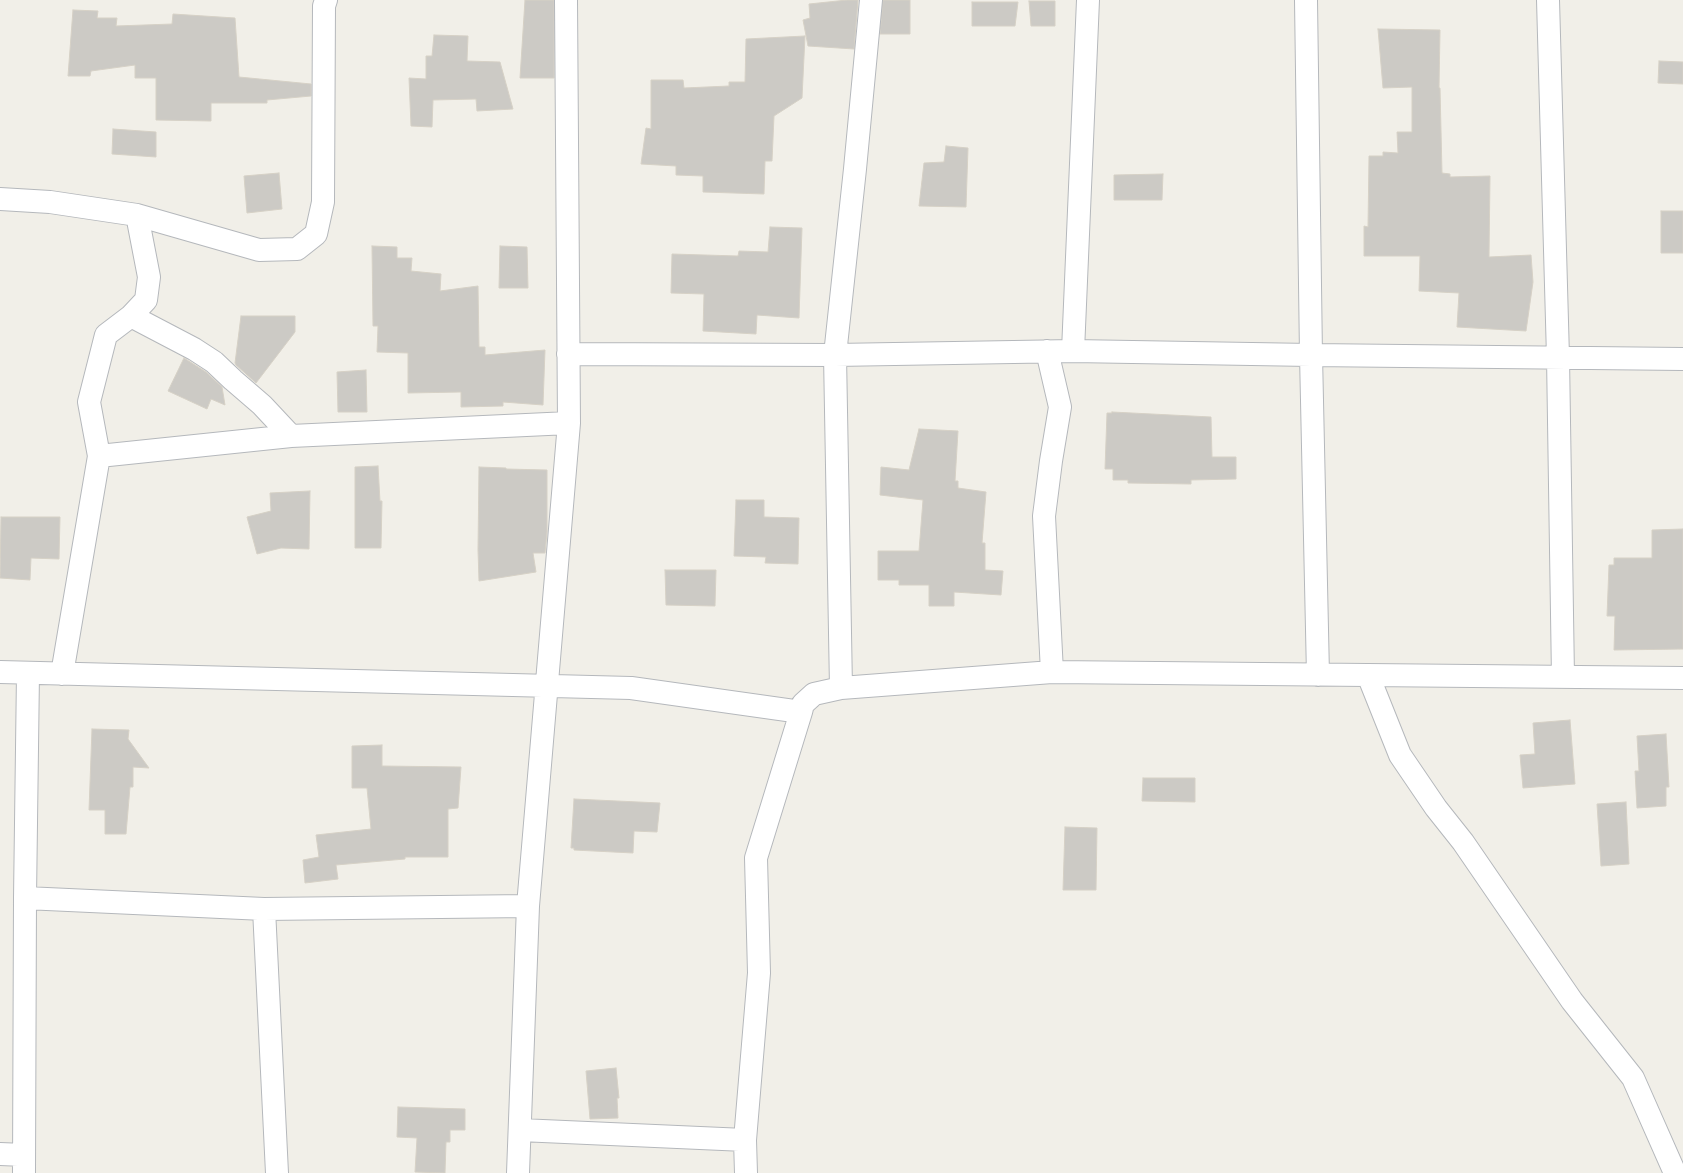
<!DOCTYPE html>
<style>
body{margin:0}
canvas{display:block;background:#f1efe8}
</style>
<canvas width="1683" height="1173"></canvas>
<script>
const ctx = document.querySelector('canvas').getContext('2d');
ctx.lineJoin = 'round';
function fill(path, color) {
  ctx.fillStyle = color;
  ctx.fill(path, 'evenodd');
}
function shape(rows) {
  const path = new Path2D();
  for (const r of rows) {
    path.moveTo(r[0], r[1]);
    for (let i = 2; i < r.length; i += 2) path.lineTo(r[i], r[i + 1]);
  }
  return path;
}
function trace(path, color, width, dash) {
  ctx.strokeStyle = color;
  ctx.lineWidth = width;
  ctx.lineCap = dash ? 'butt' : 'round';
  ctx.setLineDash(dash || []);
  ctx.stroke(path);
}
const building = shape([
 [525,0,554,0,554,78,520,78,525,0],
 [847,0,858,0,854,49,808,46,803,20,810,18,809,4,847,0],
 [883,0,910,0,910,34,880,34,883,0],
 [1029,1,1055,1,1055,26,1031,26,1029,1],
 [972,2,1018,2,1015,26,972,26,972,2],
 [73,10,98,11,97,18,117,18,116,26,172,24,173,14,235,18,239,77,311,84,311,96,267,100,267,103,211,103,211,121,156,120,156,78,135,78,135,65,91,71,90,76,68,76,73,10],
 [1378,29,1440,30,1439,88,1440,88,1442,173,1450,174,1450,177,1490,176,1489,257,1531,255,1533,282,1526,331,1457,327,1459,293,1419,291,1420,256,1364,256,1364,226,1368,227,1369,156,1383,156,1383,152,1398,153,1397,132,1412,132,1412,87,1383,88,1378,29],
 [434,35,468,36,467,61,500,62,513,109,477,111,476,99,433,100,432,127,411,126,409,78,426,79,426,56,432,56,434,35],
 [805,36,802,98,774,116,772,161,765,161,764,194,703,192,703,176,676,175,676,166,641,164,646,128,651,129,651,80,683,80,684,88,729,86,729,82,745,82,746,39,805,36],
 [1659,61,1683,62,1683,84,1658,83,1659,61],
 [113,129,156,132,156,157,112,154,113,129],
 [946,146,968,148,966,207,919,206,924,163,944,162,946,146],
 [279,173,282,209,247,213,244,176,279,173],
 [1163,174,1162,200,1114,200,1114,175,1163,174],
 [1661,211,1683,211,1683,253,1661,253,1661,211],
 [770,227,802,228,799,318,757,315,756,334,703,331,704,294,671,293,672,254,738,256,739,251,768,252,770,227],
 [372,246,397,247,397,258,412,258,411,271,441,274,440,291,478,286,479,347,485,347,485,355,545,350,543,405,503,402,503,406,461,407,461,392,408,393,408,353,377,352,378,326,373,326,372,246],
 [500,246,527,247,528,288,499,288,500,246],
 [241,316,295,316,295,332,256,383,236,365,235,363,241,316],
 [184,358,206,372,222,387,225,405,211,399,207,409,168,391,184,358],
 [366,370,367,412,338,412,337,372,366,370],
 [1112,412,1211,417,1212,457,1236,457,1236,479,1191,480,1191,484,1128,483,1128,480,1113,480,1113,469,1105,469,1107,413,1112,413,1112,412],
 [919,429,958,431,955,481,958,481,958,488,986,492,982,543,985,543,985,570,1003,571,1001,595,954,592,954,606,929,606,929,585,899,585,899,580,878,580,878,551,919,551,923,500,880,495,881,467,909,470,919,429],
 [378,466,380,501,382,501,381,548,355,548,355,467,378,466],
 [479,467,506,468,506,469,547,470,547,532,545,553,533,553,536,572,479,581,478,550,479,467],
 [310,491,309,549,281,548,257,554,247,517,271,511,270,493,310,491],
 [736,500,764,500,764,517,799,518,798,564,765,563,766,557,734,556,736,500],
 [1,517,60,517,59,559,31,558,30,580,0,578,1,517],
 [1683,529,1683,649,1614,650,1615,616,1607,616,1609,565,1614,565,1614,558,1652,558,1652,530,1683,529],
 [665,570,716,570,715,606,666,605,665,570],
 [1570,720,1575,784,1523,788,1520,755,1535,754,1533,723,1570,720],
 [92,729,129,730,128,739,149,768,133,767,133,787,130,787,126,834,105,834,105,810,89,810,92,729],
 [1666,734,1669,787,1666,787,1666,806,1637,808,1635,771,1639,771,1637,736,1666,734],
 [382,745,382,766,461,767,458,808,448,809,448,857,405,857,405,859,336,865,338,879,305,883,303,860,319,857,316,835,371,829,367,788,352,788,352,746,382,745],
 [1143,778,1195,778,1195,802,1142,801,1143,778],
 [574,799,660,803,657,832,634,831,633,853,574,850,574,848,571,848,574,799],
 [1626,802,1629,864,1601,866,1597,804,1626,802],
 [1065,827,1097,828,1096,890,1063,890,1065,827],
 [616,1068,619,1098,617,1098,618,1118,590,1119,586,1071,616,1068],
 [398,1107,465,1109,465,1130,450,1130,450,1142,446,1142,445,1173,415,1172,417,1138,397,1137,398,1107]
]);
fill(building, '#cccac5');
trace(building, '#d6d1c6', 1);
const minor = shape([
 [1306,0,1311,355,1318,675],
 [1548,0,1558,357,1563,677],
 [0,199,50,202,137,215,259,250,297,249,316,234,323,202,324,6,326,0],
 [131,316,194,349,214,362,233,380,262,405,291,436],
 [1047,351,1060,407,1051,461,1044,516,1052,672],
 [1073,351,1088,0],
 [568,354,835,355,1073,351,1311,355,1683,359],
 [99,456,291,436,569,423],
 [0,672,631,688,801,712,803,704,814,694,841,688,1052,672,1683,678],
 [62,674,99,456,89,402,106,335,131,316,146,300,149,277,137,215],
 [1368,675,1400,755,1436,808,1463,842,1572,1001,1633,1078,1675,1173],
 [841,688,835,355,855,169,871,0],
 [25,898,264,909,528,906],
 [264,909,277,1173],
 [520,1130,745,1140],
 [0,1154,24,1155],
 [24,1173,25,898,28,673],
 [518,1173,528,906,569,423,566,0],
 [746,1173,745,1140,759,973,756,858,801,712]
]);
trace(minor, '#b5b8bc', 24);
trace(minor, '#fff', 22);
</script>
